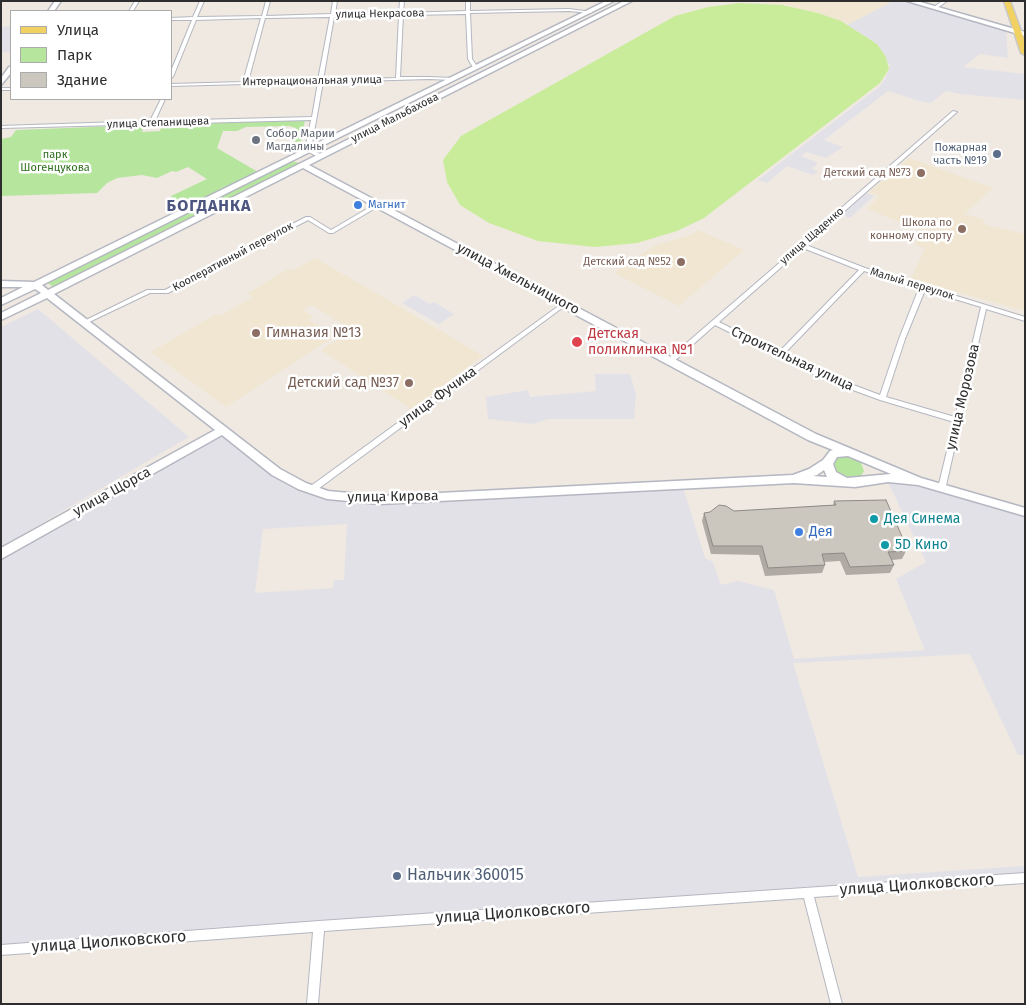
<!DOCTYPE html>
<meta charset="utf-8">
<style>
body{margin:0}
#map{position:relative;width:1026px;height:1005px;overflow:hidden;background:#efe9e1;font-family:"Fira Sans",sans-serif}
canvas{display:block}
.frame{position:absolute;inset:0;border:2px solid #2e2e2e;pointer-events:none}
.legend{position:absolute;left:10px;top:10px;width:162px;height:90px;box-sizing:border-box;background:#fff;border:1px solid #ababab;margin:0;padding:6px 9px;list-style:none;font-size:15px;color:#2e2e2e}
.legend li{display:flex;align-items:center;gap:10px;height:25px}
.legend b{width:25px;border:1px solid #ababab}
</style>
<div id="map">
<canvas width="1026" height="1005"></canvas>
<div class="frame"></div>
<ul class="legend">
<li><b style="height:6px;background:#f2d163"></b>Улица</li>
<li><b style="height:14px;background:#b6e59e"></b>Парк</li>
<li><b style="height:14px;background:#cbc7bf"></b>Здание</li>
</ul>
</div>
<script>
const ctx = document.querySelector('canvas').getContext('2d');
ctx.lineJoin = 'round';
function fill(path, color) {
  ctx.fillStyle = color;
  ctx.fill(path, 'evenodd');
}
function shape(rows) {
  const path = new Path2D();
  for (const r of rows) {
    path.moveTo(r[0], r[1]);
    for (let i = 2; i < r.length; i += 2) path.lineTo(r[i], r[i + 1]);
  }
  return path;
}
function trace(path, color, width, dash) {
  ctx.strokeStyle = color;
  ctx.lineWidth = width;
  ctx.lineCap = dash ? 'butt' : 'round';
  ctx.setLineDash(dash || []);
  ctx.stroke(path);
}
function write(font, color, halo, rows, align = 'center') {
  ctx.font = font + ' "Fira Sans",sans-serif';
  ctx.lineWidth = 5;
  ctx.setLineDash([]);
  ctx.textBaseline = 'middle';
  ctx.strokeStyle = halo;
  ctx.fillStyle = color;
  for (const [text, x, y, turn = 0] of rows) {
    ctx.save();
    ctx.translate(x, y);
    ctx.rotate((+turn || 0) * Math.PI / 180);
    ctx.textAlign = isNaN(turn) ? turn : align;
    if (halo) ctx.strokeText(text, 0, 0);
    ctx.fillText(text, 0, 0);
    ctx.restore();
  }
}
fill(shape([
 [893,1,904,1,1006,31,1008,58,980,54,963,67,1025,74,1025,100,960,94,946,91,931,103,920,101,888,91,824,140,843,147,826,158,806,152,801,156,818,163,812,169,818,171,813,175,787,166,767,183,758,180,879,87,885,79,891,65,888,64,886,57,877,44,847,25],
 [11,26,11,52,1,52,1,27],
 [866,193,874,196,850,218,842,215],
 [414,295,430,304,434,302,454,314,439,324,402,303],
 [38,309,189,437,1,547,1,327],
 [595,374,630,374,636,394,634,419,548,419,533,424,488,419,486,397,528,390,530,397,596,391],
 [223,430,276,472,341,498,682,484,705,558,713,562,721,585,738,581,774,590,794,659,925,650,896,579,926,562,886,478,896,479,1025,512,1025,755,1018,755,970,654,793,663,858,877,1025,866,1025,878,1,950,1,554],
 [347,524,344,580,334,580,333,588,255,593,263,529]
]), '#e3e1e8');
fill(shape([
 [763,1,893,1,849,24,819,13,784,5,767,4],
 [909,158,993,188,964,214,982,219,986,225,1025,234,1025,311,911,279,925,248,915,245,920,236,930,239,931,234,867,209,879,196,869,192],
 [698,230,744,250,679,306,614,273,654,246,691,235],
 [315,258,393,303,483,356,411,409,321,350,352,330,312,305,303,310,313,317,309,320,335,336,226,407,151,352,216,314,220,316,253,297,248,293,288,269,292,271]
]), '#f0e6d1');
fill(shape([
 [305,120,300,147,291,148,296,128,289,126,246,127,237,131,223,131,217,148,258,172,180,211,171,196,207,179,188,167,176,172,172,171,157,178,142,175,117,178,107,183,97,193,1,196,1,139,11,137,16,130,144,125,142,132,160,131,162,125],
 [291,162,297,162,298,164,57,286,53,287,48,283],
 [842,456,854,458,861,463,864,471,861,476,848,478,835,471,833,464,836,459]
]), '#b6e59e');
fill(shape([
 [740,3,782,5,818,13,841,21,877,44,886,57,889,69,880,83,704,218,677,231,637,243,595,247,538,241,489,223,460,205,447,182,443,160,461,136,675,16,708,7]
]), '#c9ec9a');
const street = shape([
 [135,1,139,1,133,11,129,11,135,1],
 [200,1,204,1,197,17,262,16,266,1,270,1,266,16,331,14,333,1,337,1,335,14,399,13,400,1,404,1,403,13,466,11,466,1,470,1,470,11,569,9,592,12,590,13,569,11,470,13,472,59,478,68,476,69,474,69,468,59,466,14,403,15,400,77,429,77,453,78,455,79,453,80,429,79,323,82,311,149,322,155,322,157,320,158,305,150,311,120,1,128,1,126,150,121,161,99,165,99,155,121,312,117,318,82,171,86,171,84,243,82,261,18,196,20,173,77,171,78,171,71,192,20,171,20,171,18,193,17,200,1],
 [399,15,396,78,323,80,334,17,399,15],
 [330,17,318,80,248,82,265,18,330,17],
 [942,1,947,1,936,9,934,9,934,7,942,1],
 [1,88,11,88,11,90,1,90,1,88],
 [953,111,957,112,806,245,865,268,1025,317,1025,321,986,309,945,490,942,491,938,488,954,422,880,400,823,379,715,325,672,363,668,363,667,361,668,359,799,246,799,244,801,243,953,111],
 [803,248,859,270,779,352,719,322,803,248],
 [864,271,919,288,899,339,880,395,827,375,784,354,864,271],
 [925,290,981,307,955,417,886,397,905,339,925,290],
 [377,203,380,205,379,206,333,233,329,233,308,220,168,293,150,293,87,323,83,323,82,322,147,290,165,290,306,217,310,217,331,230,377,203],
 [564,302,566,303,566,305,314,492,308,492,307,490,308,488,564,302],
 [1025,873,1025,883,814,897,842,1004,831,1004,804,898,324,931,318,1004,307,1004,313,932,1,955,1,945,319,921,1025,873]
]);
const secondary = shape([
 [55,1,61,1,54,11,48,11,55,1],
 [606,1,614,1,42,285,48,290,624,1,632,1,309,165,816,434,921,478,1025,508,1025,516,918,485,888,482,855,487,794,483,380,504,327,499,298,489,272,475,222,435,1,559,1,548,215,430,47,298,1,320,1,313,41,293,35,289,1,305,1,298,23,287,1,287,1,281,34,282,606,1],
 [303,168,808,440,833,450,830,451,823,460,809,469,793,475,380,496,328,491,306,483,280,469,54,294,303,168],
 [848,456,891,474,847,478,836,472,833,464,837,457,848,456],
 [824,470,827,477,813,476,817,475,824,470],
 [907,1,917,1,1025,32,1025,36,907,1],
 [11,66,11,73,1,85,1,78,9,67,11,66]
]);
const primary = shape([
 [1004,1,1010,1,1025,42,1025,55,1021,53,1004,1]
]);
trace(street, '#b4b7c1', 2);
trace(secondary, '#b4b7c1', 3);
trace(primary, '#c9c9c9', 3);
fill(street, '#fff');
fill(secondary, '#fff');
fill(primary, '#f2d163');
fill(shape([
 [834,501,904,541,903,543,906,551,902,559,892,560,894,565,890,573,846,575,840,561,824,562,825,565,822,573,765,576,759,555,711,554,702,521,704,513,833,505]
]), '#afaba4');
const building = shape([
 [886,500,904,541,902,541,906,551,888,552,894,565,850,567,844,553,822,554,825,565,768,568,762,546,713,546,704,513,710,512,719,505,726,506,734,511,836,505,834,501,886,500]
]);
fill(building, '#cbc7bf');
trace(building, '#8e8b86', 1);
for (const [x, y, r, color] of [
 [256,140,5,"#6b7280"],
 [997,154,5,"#5c6f8a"],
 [921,173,5,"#8d6e63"],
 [358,205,5,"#3f7fe0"],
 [962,229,5,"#8d6e63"],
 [681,262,5,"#8d6e63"],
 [256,333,5,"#8d6e63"],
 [577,342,6,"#e0444e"],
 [409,383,5,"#8d6e63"],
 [874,519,5,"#0f9aa8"],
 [799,532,5,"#3f7fe0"],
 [885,545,5,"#0f9aa8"],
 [397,876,5,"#5c6f8a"]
]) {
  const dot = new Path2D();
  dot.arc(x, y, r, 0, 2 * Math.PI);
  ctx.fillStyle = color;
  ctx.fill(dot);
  trace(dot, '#fff', 2);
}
write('11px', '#2e2e2e', '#fff', [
 ["улица Некрасова",380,14,-1],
 ["Интернациональная улица",312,81,-1],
 ["улица Мальбахова",395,118,-27],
 ["улица Степанищева",158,123,-2],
 ["улица Щаденко",812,236,-41],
 ["Кооперативный переулок",233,257,-28],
 ["Малый переулок",912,284,17]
]);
write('11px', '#5b616d', '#fff', [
 ["Собор Марии",266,134],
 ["Магдалины",266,147]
], 'left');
write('11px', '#4e5e75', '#fff', [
 ["Пожарная",987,148],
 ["часть №19",987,161]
], 'right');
write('11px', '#2c6e1b', '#fff', [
 ["парк",55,155],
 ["Шогенцукова",55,168]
]);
write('11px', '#785e54', '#fff', [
 ["Детский сад №73",911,173],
 ["Школа по",952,223],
 ["конному спорту",952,236],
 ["Детский сад №52",671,262]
], 'right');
write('11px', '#366cbe', '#fff', [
 ["Магнит",368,205]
], 'left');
write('14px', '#2e2e2e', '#fff', [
 ["улица Хмельницкого",518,279,28],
 ["Строительная улица",792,359,25],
 ["улица Фучика",438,397,-36],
 ["улица Морозова",963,397,-77],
 ["улица Щорса",112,492,-29],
 ["улица Кирова",393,497,-1]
]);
write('14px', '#785e54', '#fff', [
 ["Гимназия №13",266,333],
 ["Детский сад №37",399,383,"right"]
], 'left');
write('14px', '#be3a42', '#fff', [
 ["Детская",588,334],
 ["поликлинка №1",588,350]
], 'left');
write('14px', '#0d838f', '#fff', [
 ["Дея Синема",884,519],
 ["5D Кино",895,545]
], 'left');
write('14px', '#366cbe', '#fff', [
 ["Дея",809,532]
], 'left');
ctx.letterSpacing = '1px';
write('bold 16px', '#4d5680', '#fff', [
 ["БОГДАНКА",209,207]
]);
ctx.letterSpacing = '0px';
write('16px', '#4e5e75', '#fff', [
 ["Нальчик 360015",407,876]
], 'left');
write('16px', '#2e2e2e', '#fff', [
 ["улица Циолковского",917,885,-4],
 ["улица Циолковского",513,913,-4],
 ["улица Циолковского",109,942,-4]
]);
</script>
